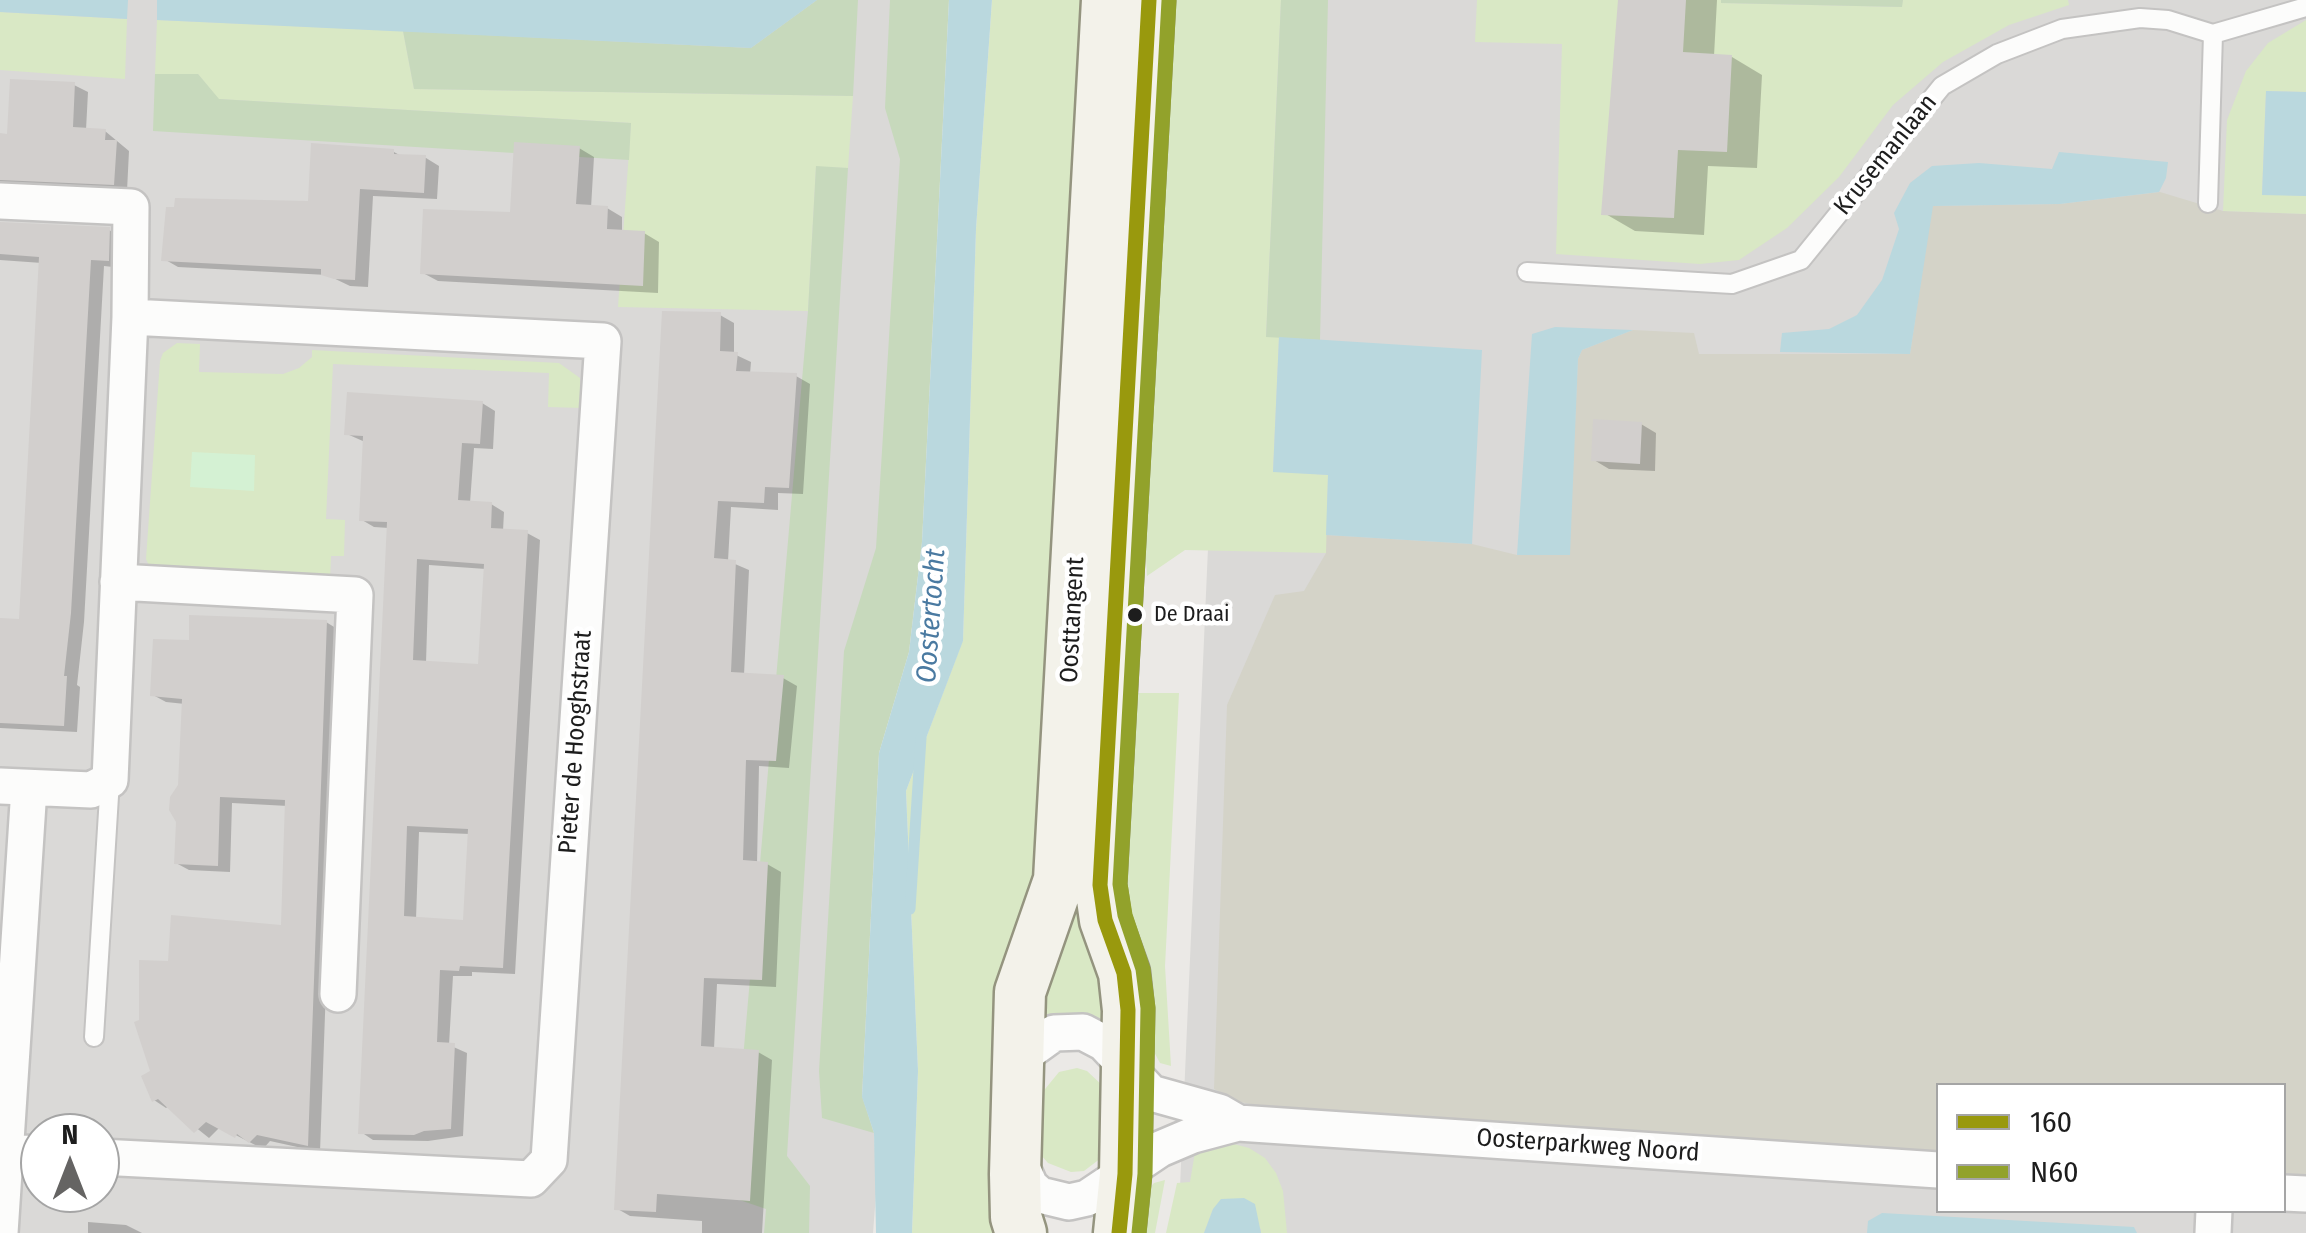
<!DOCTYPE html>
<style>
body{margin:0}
#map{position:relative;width:2306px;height:1233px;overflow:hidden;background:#ebe9e6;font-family:"Fira Sans Condensed",sans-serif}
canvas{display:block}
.legend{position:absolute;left:1936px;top:1083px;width:350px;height:130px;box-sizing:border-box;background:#fff;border:2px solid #a5a5a5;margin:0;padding:12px 18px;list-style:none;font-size:30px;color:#1d1d1d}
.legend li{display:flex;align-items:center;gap:20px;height:50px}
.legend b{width:50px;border:2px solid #a5a5a5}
.north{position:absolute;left:20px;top:1113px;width:100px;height:100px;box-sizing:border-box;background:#fff;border:2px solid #a5a5a5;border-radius:50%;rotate:0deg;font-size:28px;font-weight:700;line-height:40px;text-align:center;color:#1d1d1d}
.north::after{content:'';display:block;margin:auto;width:35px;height:45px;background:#656463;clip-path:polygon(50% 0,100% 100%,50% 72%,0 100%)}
</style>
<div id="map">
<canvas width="2306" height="1233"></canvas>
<ul class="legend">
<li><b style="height:12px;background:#99990d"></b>160</li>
<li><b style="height:12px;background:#92a22b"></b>N60</li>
</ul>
<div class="north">N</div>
</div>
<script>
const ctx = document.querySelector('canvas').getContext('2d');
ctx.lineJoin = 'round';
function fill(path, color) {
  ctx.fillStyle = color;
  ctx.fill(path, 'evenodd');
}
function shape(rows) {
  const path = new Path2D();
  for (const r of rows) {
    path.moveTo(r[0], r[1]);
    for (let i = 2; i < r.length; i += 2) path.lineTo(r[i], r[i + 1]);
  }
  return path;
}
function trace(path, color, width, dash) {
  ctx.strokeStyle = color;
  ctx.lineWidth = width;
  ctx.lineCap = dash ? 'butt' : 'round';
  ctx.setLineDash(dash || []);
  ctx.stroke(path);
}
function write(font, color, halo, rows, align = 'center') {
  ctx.font = font + ' "Fira Sans Condensed",sans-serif';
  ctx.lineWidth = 9;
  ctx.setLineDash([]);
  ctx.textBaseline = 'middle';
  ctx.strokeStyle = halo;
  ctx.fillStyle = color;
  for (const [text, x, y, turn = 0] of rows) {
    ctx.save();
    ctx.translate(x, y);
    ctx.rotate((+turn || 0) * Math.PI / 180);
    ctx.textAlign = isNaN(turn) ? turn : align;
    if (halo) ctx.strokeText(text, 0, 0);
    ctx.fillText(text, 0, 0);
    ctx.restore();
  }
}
fill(shape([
 [0,0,914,0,862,1096,874,1133,877,1181,873,1233,0,1233],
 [40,1133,100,1133,100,1193,40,1193],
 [1232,0,2306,0,2306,1233,1178,1233],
 [1938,1086,2284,1086,2284,1210,1938,1210]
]), '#dad9d7');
fill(shape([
 [2160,192,2223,211,2306,214,2306,1175,2284,1173,2284,1086,1938,1086,1938,1151,1274,1108,1240,1102,1214,1089,1227,705,1275,595,1304,591,1326,553,1326,535,1472,544,1517,555,1569,554,1578,359,1582,350,1633,330,1694,333,1699,354,1910,354,1932,206,2060,204]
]), '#d4d3c8');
fill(shape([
 [992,0,1096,0,1051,788,1002,1233,912,1233,918,1071,906,791,963,640,976,229],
 [1166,0,1281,0,1266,336,1279,337,1273,471,1328,475,1326,553,1185,550,1147,576,1144,524],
 [1477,0,1721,0,1721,3,1901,7,1903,0,2068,0,2069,5,2009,25,1943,62,1893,105,1839,177,1787,228,1739,260,1700,264,1556,254,1562,44,1475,42],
 [0,12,127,19,125,79,0,70],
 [157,20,403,31,414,89,853,96,848,168,816,167,808,311,618,307,631,123,218,99,198,74,155,74],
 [2306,20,2306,92,2266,91,2262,194,2306,196,2306,214,2223,211,2227,120,2246,71,2268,43],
 [177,343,200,344,199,372,283,374,299,368,312,357,312,350,559,363,580,378,582,408,548,407,549,373,333,364,326,519,345,520,344,556,331,556,330,581,151,570,146,559,160,361,163,353],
 [1135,693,1179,693,1165,966,1171,1066,1160,1063,1146,1037,1119,909],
 [1074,834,1115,1025,1039,1022],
 [1077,1068,1087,1071,1103,1086,1105,1155,1084,1171,1071,1172,1048,1163,1040,1154,1041,1094,1059,1072],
 [1210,1143,1230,1143,1249,1148,1265,1158,1276,1173,1283,1191,1287,1233,1261,1233,1261,1229,1213,1209,1204,1233,1166,1233,1177,1183,1190,1182,1195,1152],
 [1165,1180,1155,1233,1132,1233,1144,1194,1154,1183]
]), '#d9e8c5');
fill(shape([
 [817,0,858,0,853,96,414,89,403,31,751,48],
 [890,0,949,0,922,542,909,652,879,753,862,1096,874,1133,822,1118,819,1071,844,651,876,548,900,159,885,108],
 [1281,0,1328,0,1320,340,1266,337],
 [1721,0,1903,0,1902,7,1721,3],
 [155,74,198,74,219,99,631,123,629,160,153,131],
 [816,166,848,168,787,1156,810,1186,809,1233,764,1233,766,1209,731,1197,808,311]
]), '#c7d9bc');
fill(shape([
 [192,452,255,455,254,491,190,487]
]), '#d4f1d3');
fill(shape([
 [0,0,128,0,127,19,0,12],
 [157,0,817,0,751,48,157,20],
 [949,0,992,0,976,229,963,641,906,791,918,1071,912,1233,876,1233,874,1133,862,1097,879,753,909,652,922,542],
 [2266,91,2306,92,2306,196,2262,195],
 [2059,152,2168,162,2166,178,2159,192,2060,204,1933,206,1910,354,1780,352,1782,333,1829,329,1857,315,1882,280,1899,229,1894,213,1910,183,1932,166,1979,163,2052,169],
 [1555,327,1633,330,1582,350,1578,359,1570,555,1517,555,1532,334],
 [1279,337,1482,350,1472,544,1326,535,1328,475,1273,472],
 [1244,1198,1255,1204,1261,1233,1204,1233,1213,1209,1221,1199],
 [1882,1213,2134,1227,2137,1233,1867,1233,1868,1221]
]), '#bad8de');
fill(shape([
 [1621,0,1717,0,1714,56,1732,57,1762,75,1757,168,1708,166,1704,235,1635,231,1604,213],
 [74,85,88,92,86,130,105,131,129,151,127,191,0,194,0,136,9,136],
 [579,148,594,157,591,208,607,208,622,217,622,232,644,233,659,242,658,293,438,281,423,273,513,215],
 [394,152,403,157,426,158,439,166,437,199,373,196,368,287,350,286,327,275,178,267,164,259,310,203],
 [0,225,109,230,123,238,122,268,104,266,84,622,77,685,80,687,77,732,0,728,0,620,22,622,42,263,0,260],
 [720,315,734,323,734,354,751,362,750,374,796,376,810,384,803,494,778,493,778,510,731,507,728,561,749,570,744,675,783,678,797,686,789,768,759,766,757,864,767,864,781,872,776,987,717,984,714,1049,758,1052,772,1060,762,1233,702,1233,702,1221,630,1216,616,1208],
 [482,403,495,411,493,449,474,448,470,503,491,504,504,512,503,531,527,533,540,540,515,974,472,972,472,976,453,976,449,1045,467,1053,463,1136,428,1141,373,1140,361,1132,389,528,374,527,362,520,365,442,347,434],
 [429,565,486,569,480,667,426,663],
 [419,832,470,834,466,922,416,919],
 [1641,424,1656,433,1655,471,1609,469,1594,460],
 [326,622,339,630,320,1152,270,1141,263,1149,220,1127,209,1138,169,1106,166,1108,154,1100,153,1072,141,1022,170,964,284,928,288,806,232,803,230,872,189,870,176,863,185,704,166,702,153,695,191,642],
 [88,1222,126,1225,142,1233,88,1233]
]), '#0003');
trace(shape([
 [910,909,921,738]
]), '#bad8de', 11);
fill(shape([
 [1618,0,1686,0,1683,52,1732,55,1727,152,1678,150,1674,218,1601,215],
 [10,79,75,82,73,127,106,129,105,140,117,140,114,185,0,180,0,133,7,134],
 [514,142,580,146,576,204,608,206,607,229,645,231,643,286,420,274,423,209,510,212],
 [311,143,394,149,394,154,426,155,424,193,360,189,355,280,334,279,321,275,321,269,161,261,166,207,174,207,175,198,308,201],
 [0,222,110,227,109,261,91,260,71,613,64,676,67,676,64,726,0,723,0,618,19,619,39,257,0,254],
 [662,311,721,312,720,351,738,352,736,371,797,373,789,488,765,487,764,503,718,501,714,558,736,560,731,672,784,675,776,761,746,760,743,860,768,862,762,980,704,978,701,1046,759,1050,750,1201,657,1194,656,1212,614,1210],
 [347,392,483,401,480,444,462,443,458,500,492,502,491,528,528,530,503,968,460,966,459,971,440,970,437,1042,455,1043,451,1129,424,1131,414,1135,358,1134,387,522,359,521,363,436,344,435],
 [417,559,484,564,478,664,413,660],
 [407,826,468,829,463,920,404,916],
 [1593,419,1642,422,1640,464,1591,461],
 [189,615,327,620,308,1146,257,1135,249,1143,237,1134,235,1138,206,1122,194,1133,158,1099,152,1102,141,1076,150,1071,134,1022,139,1020,139,960,168,961,171,915,281,925,285,800,220,797,218,866,174,864,176,822,169,810,170,797,178,785,182,699,150,696,153,639,189,640]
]), '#d2cfcd');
const lane = shape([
 [2208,203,2213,34],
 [1527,272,1732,284,1801,260,1942,86,1997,54,2062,29,2140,18,2168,20,2213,34,2306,7],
 [94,1037,110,780]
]);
const street = shape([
 [0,201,131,207,130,317,110,780,91,790,0,786],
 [118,582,355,595,338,994],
 [1018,1059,1054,1033,1083,1032,1104,1043,1151,1093,1219,1112,1238,1123],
 [4,1152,40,1154],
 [1016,1154,1030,1186,1040,1195,1069,1202,1087,1198,1160,1149,1193,1135,1238,1123,1938,1170],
 [100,1157,531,1179,549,1160,603,341,130,317],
 [2284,1193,2306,1194],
 [0,1233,29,788],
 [2213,1233,2214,1210]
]);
const secondary = shape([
 [1021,1233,1016,1217,1015,1174,1020,992,1059,880,1107,0],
 [1119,1233,1125,1174,1128,1010,1124,973,1105,920,1100,885,1149,0]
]);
trace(lane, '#c4c3c2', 22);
trace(street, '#c4c3c2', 40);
trace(secondary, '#94947f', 55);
trace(lane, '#fcfcfb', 18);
trace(street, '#fcfcfb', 35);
trace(secondary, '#f3f2ea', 50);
trace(shape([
 [1119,1233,1125,1174,1128,1010,1124,973,1105,920,1100,885,1149,0]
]), '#99990d', 15);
trace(shape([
 [1139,1233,1145,1174,1148,1008,1143,969,1125,915,1120,884,1169,1]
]), '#92a22b', 15);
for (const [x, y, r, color] of [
 [1135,615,9,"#1d1d1d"]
]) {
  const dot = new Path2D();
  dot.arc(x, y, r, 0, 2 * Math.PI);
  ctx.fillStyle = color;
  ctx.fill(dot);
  trace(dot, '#fff', 4);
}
write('22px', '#1d1d1d', '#fff', [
 ["De Draai",1154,615]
], 'left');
write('25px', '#1d1d1d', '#fff', [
 ["Krusemanlaan",1886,155,-51],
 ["Oosttangent",1073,620,-87],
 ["Pieter de Hooghstraat",576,742,-86],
 ["Oosterparkweg Noord",1588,1146,4]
]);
write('italic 28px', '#4a7aa1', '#fff', [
 ["Oostertocht",932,616,-86]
]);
</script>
